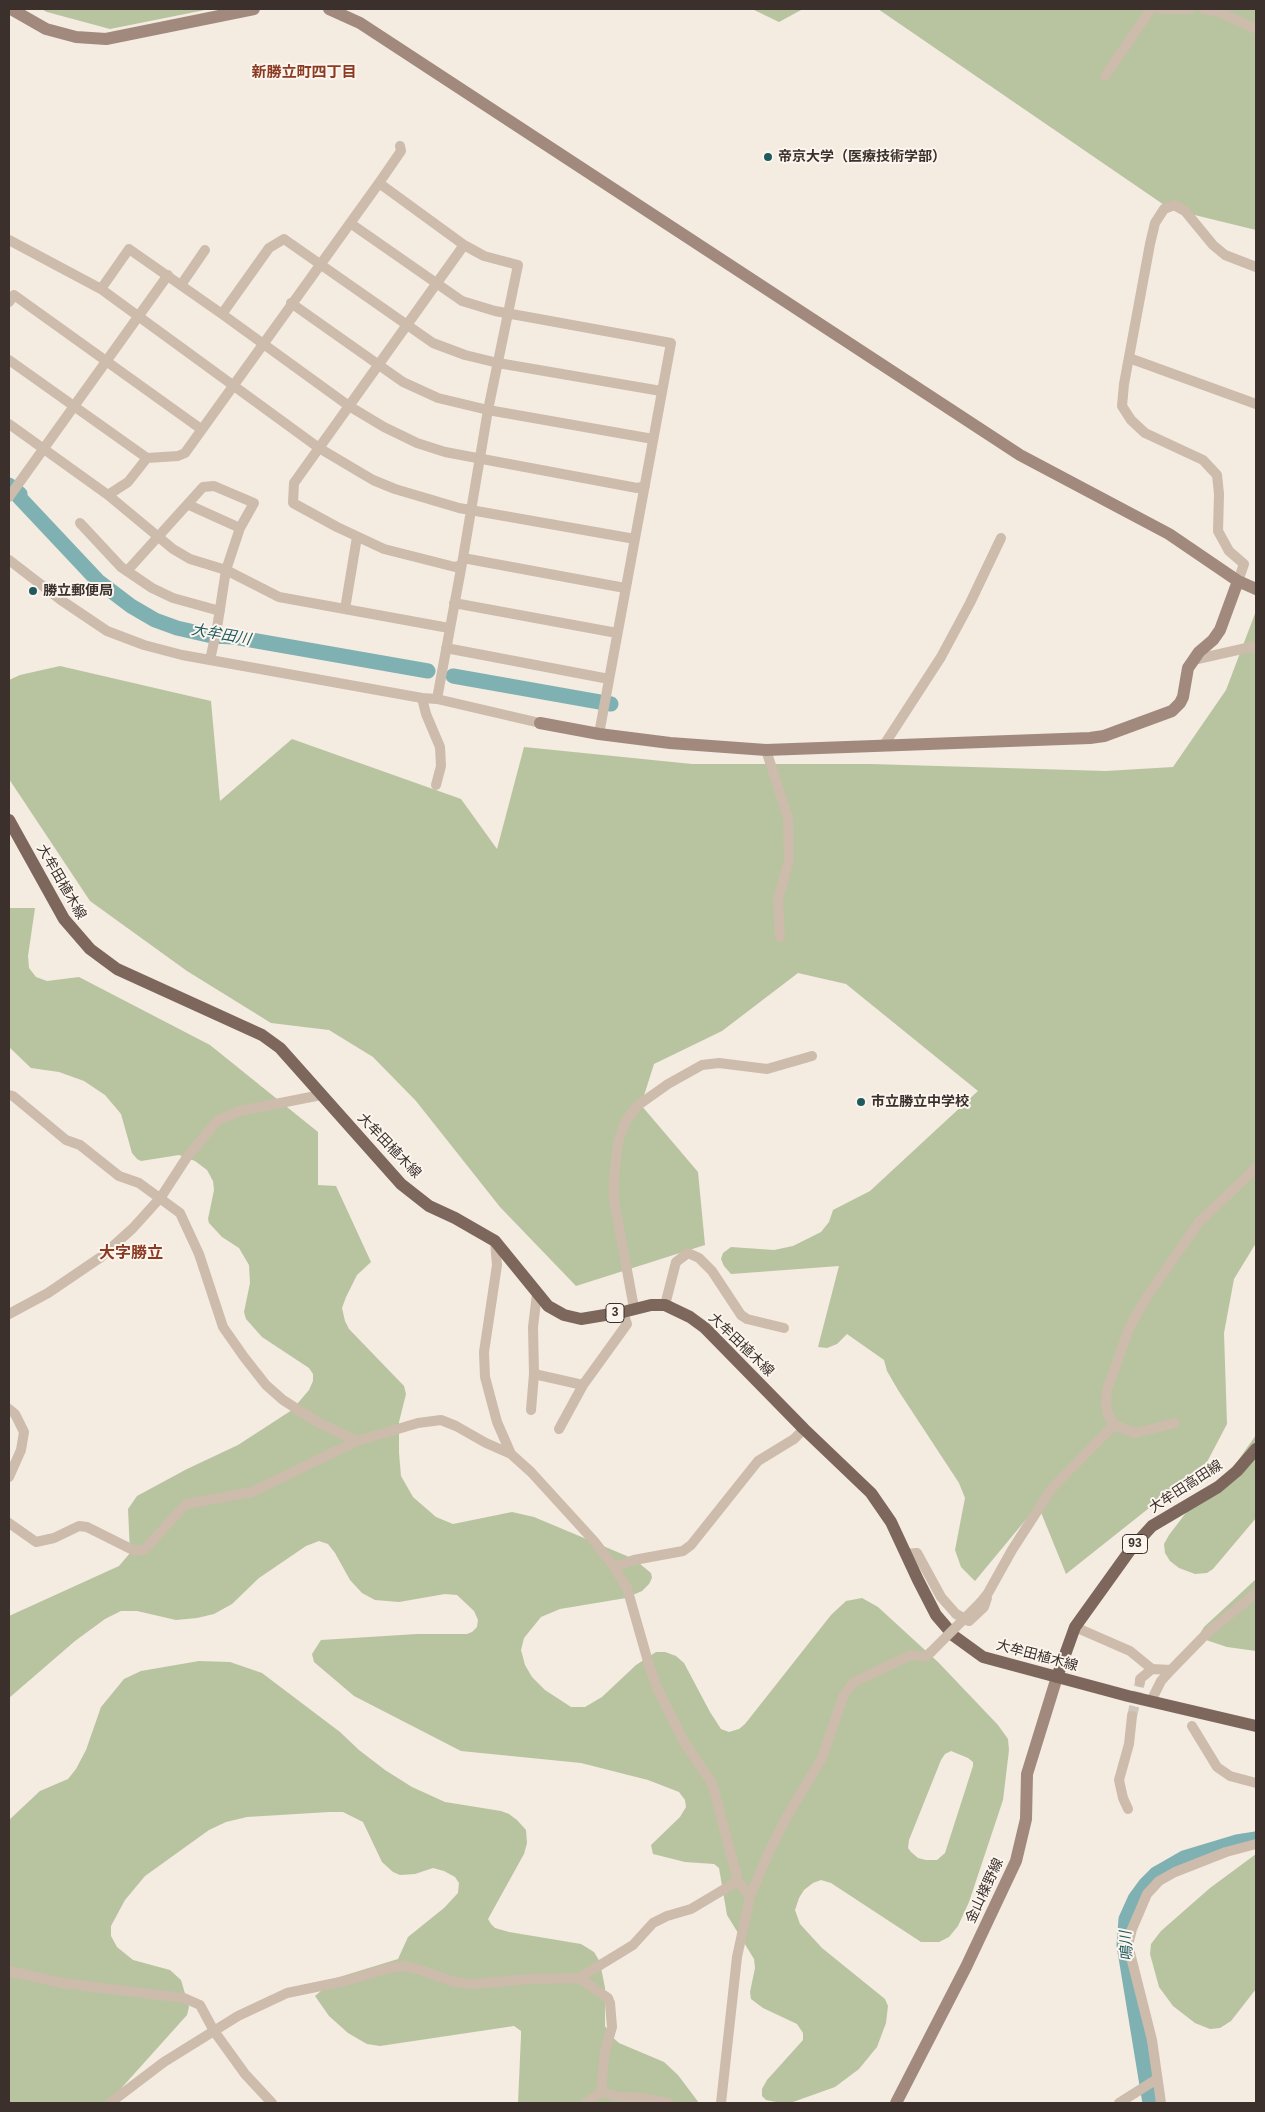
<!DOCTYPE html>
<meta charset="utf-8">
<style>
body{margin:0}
#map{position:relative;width:1265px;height:2112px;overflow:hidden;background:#f4ebe1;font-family:Arial,sans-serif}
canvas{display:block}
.frame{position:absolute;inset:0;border:10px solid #3b302b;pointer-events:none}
</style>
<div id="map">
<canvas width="1265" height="2112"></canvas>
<div class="frame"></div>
</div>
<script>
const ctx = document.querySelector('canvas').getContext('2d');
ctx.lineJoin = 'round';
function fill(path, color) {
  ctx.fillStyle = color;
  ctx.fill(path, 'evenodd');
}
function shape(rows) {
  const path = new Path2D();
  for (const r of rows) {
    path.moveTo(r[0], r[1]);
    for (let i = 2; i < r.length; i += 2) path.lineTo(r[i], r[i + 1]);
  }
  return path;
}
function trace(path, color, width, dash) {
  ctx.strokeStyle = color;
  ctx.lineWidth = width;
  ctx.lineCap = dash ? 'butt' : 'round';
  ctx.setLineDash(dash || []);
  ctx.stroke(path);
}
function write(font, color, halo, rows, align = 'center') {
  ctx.font = font + ' Arial,"Noto Sans JP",sans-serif';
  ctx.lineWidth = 4;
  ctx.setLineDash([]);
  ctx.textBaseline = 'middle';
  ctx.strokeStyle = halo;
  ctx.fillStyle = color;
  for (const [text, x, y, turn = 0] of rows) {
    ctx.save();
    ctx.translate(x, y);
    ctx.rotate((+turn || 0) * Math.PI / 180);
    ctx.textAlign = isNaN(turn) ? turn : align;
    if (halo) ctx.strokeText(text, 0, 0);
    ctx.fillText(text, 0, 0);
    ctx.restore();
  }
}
fill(shape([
 [41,9,210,9,110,29,47,12],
 [752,9,803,9,779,22],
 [878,9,1256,9,1256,230,1170,209],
 [1256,611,1256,1243,1234,1279,1224,1333,1227,1424,1207,1462,1066,1574,1038,1505,975,1581,961,1567,955,1550,965,1498,959,1483,898,1390,887,1371,884,1360,847,1334,837,1344,827,1348,818,1347,839,1266,731,1274,724,1266,721,1259,723,1253,731,1247,774,1250,793,1246,821,1232,829,1222,833,1210,870,1191,978,1091,846,984,798,973,722,1031,654,1064,641,1105,698,1172,705,1245,576,1286,500,1207,416,1101,373,1057,329,1030,271,1023,187,971,90,901,9,779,9,680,20,675,60,666,211,701,220,801,292,739,461,799,497,849,524,747,692,764,871,764,1106,771,1173,767,1226,690],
 [9,908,35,908,28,956,29,968,36,977,47,981,79,977,210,1045,318,1132,318,1185,336,1186,371,1262,357,1275,346,1297,342,1308,345,1321,349,1329,404,1386,406,1394,399,1422,399,1453,401,1476,413,1497,436,1517,453,1524,512,1512,534,1517,634,1559,651,1573,652,1578,649,1584,642,1591,626,1598,560,1609,541,1617,524,1638,521,1650,525,1665,532,1677,545,1690,571,1707,585,1707,602,1697,636,1665,656,1652,665,1652,676,1656,684,1663,710,1712,721,1729,729,1732,739,1729,745,1724,831,1615,846,1601,862,1598,878,1607,938,1662,998,1725,1008,1739,1009,1750,1003,1800,969,1902,958,1926,949,1937,939,1942,921,1942,831,1883,821,1880,813,1883,804,1890,799,1898,795,1910,800,1924,822,1948,885,1999,888,2006,886,2023,877,2047,859,2069,835,2087,793,2102,776,2102,766,2100,762,2096,762,2089,767,2080,803,2040,803,2033,797,2024,763,2008,751,1999,750,1992,755,1968,754,1959,727,1915,719,1868,714,1864,685,1862,653,1854,651,1845,680,1817,686,1807,685,1800,679,1792,648,1780,581,1763,461,1751,354,1696,314,1662,312,1654,321,1640,417,1634,467,1634,472,1632,477,1627,478,1620,474,1611,457,1595,445,1594,399,1602,375,1600,362,1593,350,1580,335,1553,328,1544,319,1541,306,1546,259,1578,232,1604,214,1614,197,1618,176,1620,137,1611,121,1611,105,1619,75,1641,9,1698,9,1616,119,1566,130,1553,128,1509,137,1496,187,1469,238,1445,292,1410,309,1390,313,1381,313,1374,309,1368,262,1337,246,1319,244,1312,250,1283,249,1265,239,1248,222,1237,209,1223,208,1219,214,1190,213,1181,207,1170,195,1161,179,1155,141,1161,137,1159,132,1153,121,1114,105,1095,84,1081,59,1072,31,1068,9,1047],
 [951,1751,968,1758,973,1762,973,1766,945,1853,937,1860,926,1860,918,1858,911,1852,908,1848,909,1840,941,1760,945,1754],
 [1256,1435,1256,1518,1213,1569,1207,1573,1195,1574,1179,1568,1170,1561,1165,1553,1164,1544,1169,1535,1198,1497,1232,1469],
 [1256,1579,1256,1651,1227,1647,1206,1640,1201,1632,1204,1627],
 [199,1661,230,1662,262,1673,340,1732,359,1750,385,1770,412,1787,445,1802,501,1811,509,1814,517,1820,526,1830,527,1843,524,1854,488,1919,491,1924,495,1928,509,1932,581,1944,594,1952,600,1962,605,1988,605,2026,610,2035,619,2043,664,2062,678,2075,699,2103,518,2103,521,2036,521,2031,514,2026,380,2046,367,2044,348,2033,329,2016,315,1996,336,1978,398,1959,408,1937,444,1908,458,1893,459,1883,455,1877,444,1871,433,1868,415,1874,400,1875,393,1872,382,1862,363,1822,343,1812,329,1812,247,1817,226,1822,209,1830,145,1876,125,1900,111,1926,111,1936,117,1947,133,1960,170,1970,181,1980,189,2007,187,2015,108,2103,9,2103,9,1820,40,1791,68,1779,76,1769,86,1750,101,1707,124,1679,141,1671],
 [1256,1854,1256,1989,1231,2021,1220,2028,1210,2029,1195,2023,1173,2006,1159,1987,1150,1954,1151,1944,1161,1931,1210,1888]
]), '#b8c4a0');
trace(shape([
 [9,485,20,494,19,497,98,581,131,606,155,620,177,628,212,636,234,637,428,671],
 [453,676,611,704],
 [1150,2103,1124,1945,1126,1919,1135,1899,1146,1884,1156,1874,1184,1858,1237,1842,1256,1839]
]), '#7fb0b2', 15);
trace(shape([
 [1132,1716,1140,1682]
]), '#cfc6bd', 10, [10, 5]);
trace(shape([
 [1160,9,1190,9],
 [1204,9,1219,12,1256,29],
 [1105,76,1151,9],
 [379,183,401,151,400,146],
 [350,223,462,301,495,311,671,343,599,734],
 [9,240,101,289,319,448,373,480,395,489,459,508,635,539],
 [181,285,205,250],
 [101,289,129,249,222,314,349,406,384,427,417,443,445,452,637,488,645,486],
 [9,302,14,295,201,429],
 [291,303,403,382,438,398,488,410,653,439],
 [222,314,269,248,284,239,433,343,465,355,498,363,661,391],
 [1129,358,1256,404],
 [9,360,147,458,178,456,185,453,379,183,464,245,484,256,518,265,488,410,463,558],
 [9,424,108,495,173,549,190,559,226,570,279,597,449,628],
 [108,495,128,482,147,458],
 [9,497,168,275],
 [189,505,240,528],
 [80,523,121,567,152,588,173,598,220,611],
 [9,560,61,600,107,631,144,645,182,655,422,698,437,699,540,723],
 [461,565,455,567,384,549,337,527,293,503,294,483,464,245],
 [127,571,203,487,214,486,254,503,240,528,226,570,217,628,210,660],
 [1238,581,1244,564,1229,551,1218,531,1219,494,1217,475,1203,460,1145,433,1131,420,1122,406,1124,384,1150,244,1155,223,1164,209,1174,205,1185,211,1213,245,1225,255,1256,267],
 [454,603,617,633],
 [345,609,357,537],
 [446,648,609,679],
 [1193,660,1251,647,1256,649],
 [422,698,426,714,440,747,441,766,436,785],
 [437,699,463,558,625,588],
 [884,745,941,657,970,603,1001,538],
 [766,750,788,818,789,860,778,899,780,937],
 [9,1095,13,1096,66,1140,80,1145,119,1176,139,1183,180,1213,199,1254,223,1327,244,1357,266,1385,283,1400,319,1423,357,1441],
 [495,1241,497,1265,484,1352,485,1377,497,1422,511,1454],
 [665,1305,676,1262,688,1253,699,1258,712,1271,741,1315,747,1319,784,1328],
 [634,1308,614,1200,614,1178,618,1142,625,1122,637,1106,668,1084,702,1065,719,1063,767,1069,812,1056],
 [9,1314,48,1293,101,1257,133,1228,161,1197,187,1157,218,1120,240,1111,321,1095],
 [534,1374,583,1385],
 [9,1409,15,1414,24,1432,21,1450,9,1477],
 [531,1410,534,1374,533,1327,537,1294],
 [1175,1423,1135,1433,1114,1425,1108,1414,1106,1406,1107,1390,1130,1326,1148,1295,1199,1222,1256,1168],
 [559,1429,583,1385,627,1324,623,1312],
 [9,1523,36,1542,54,1538,79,1526,87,1527,135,1551,144,1550,186,1504,252,1492,357,1441,418,1423,441,1420,456,1426,486,1443,511,1454,531,1472,594,1541,614,1567,627,1588,649,1665,657,1688,684,1742,712,1783,738,1881,750,1897],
 [906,1554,917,1553,941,1597,956,1614,969,1621,984,1607,987,1598],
 [614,1567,634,1560,683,1551,691,1545,758,1461,794,1439,804,1429],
 [980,1603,988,1593,1012,1550,1052,1488,1114,1425],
 [1075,1627,1130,1651,1152,1669],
 [1140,1682,1140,1679,1152,1669,1171,1670],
 [1151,1701,1161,1681,1171,1670,1207,1633,1256,1593],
 [1192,1726,1217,1767,1230,1776,1256,1783],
 [1128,1809,1123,1798,1119,1780,1129,1744,1132,1716],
 [9,1971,62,1983,184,1998,200,2005,214,2031,245,2074,272,2103],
 [579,1978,608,1998,610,2003,612,2027,605,2051,601,2092],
 [110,2103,164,2062,238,2016,287,1993,345,1981,389,1968,405,1966,420,1970,454,1982,473,1984,531,1979,579,1978,633,1945,653,1923,667,1916,691,1909,738,1881],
 [586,2103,601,2092,620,2097,643,2098,668,2103],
 [721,2103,737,1957,750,1897,767,1856,786,1818,822,1758,844,1694,854,1682,911,1655,925,1657,931,1652],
 [1119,2103,1157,2079],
 [1161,2103,1152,2040,1128,1945,1132,1929,1147,1894,1159,1881,1175,1872,1226,1852,1256,1844]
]), '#cdbbac', 10);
trace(shape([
 [11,9,46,29,76,37,106,39,254,9],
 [329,9,360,23,1020,455,1169,534,1238,581,1256,589],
 [540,723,599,734,670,743,766,750,1090,738,1104,736,1172,711,1180,703,1183,697,1188,668,1199,652,1213,640,1220,630,1238,581],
 [896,2103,966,1967,1016,1861,1026,1819,1027,1774,1057,1677]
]), '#a18a7d', 12);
trace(shape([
 [9,820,64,919,90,949,117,969,262,1035,280,1048,401,1184,429,1206,455,1218,495,1241,548,1306,564,1315,581,1319,623,1312,651,1305,665,1305,690,1317,705,1328,804,1429,871,1493,891,1522,918,1580,936,1615,954,1636,983,1657,1128,1696,1256,1726],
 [1057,1677,1075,1627,1131,1549,1152,1526,1218,1487,1237,1471,1256,1449]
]), '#7d675c', 12);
trace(shape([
 [931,1652,980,1603]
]), '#cdbbac', 10);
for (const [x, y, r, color] of [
 [768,157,5,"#1f5a5e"],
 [33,591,5,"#1f5a5e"],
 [861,1102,5,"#1f5a5e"]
]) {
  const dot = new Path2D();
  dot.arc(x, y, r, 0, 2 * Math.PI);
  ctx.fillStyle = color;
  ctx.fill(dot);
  trace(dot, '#fbf5ee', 2);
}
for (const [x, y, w] of [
 [615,1313,18],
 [1135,1544,25]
]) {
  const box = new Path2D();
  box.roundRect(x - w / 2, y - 9.5, w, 19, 4);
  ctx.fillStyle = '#fbf5ee';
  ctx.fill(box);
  trace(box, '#3b302b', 1);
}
write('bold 12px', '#3b302b', null, [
 ["3",615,1313],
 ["93",1135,1544]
]);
write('bold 14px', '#3b302b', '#fbf5ee', [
 ["帝京大学（医療技術学部）",778,157],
 ["勝立郵便局",43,591],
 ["市立勝立中学校",871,1102]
], 'left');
write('14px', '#3b302b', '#fbf5ee', [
 ["大牟田植木線",61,882,60],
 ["大牟田植木線",389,1146,46],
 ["大牟田植木線",741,1345,44],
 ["大牟田高田線",1186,1487,-33],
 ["大牟田植木線",1037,1656,15],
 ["金山檪野線",985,1891,-65]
]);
write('bold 15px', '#8c3b22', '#fbf5ee', [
 ["新勝立町四丁目",304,73]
]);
write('italic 15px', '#1f5a5e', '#fbf5ee', [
 ["大牟田川",221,635,10],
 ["鳴川",1127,1946,-93]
]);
write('bold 16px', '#8c3b22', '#fbf5ee', [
 ["大字勝立",131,1254]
]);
</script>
